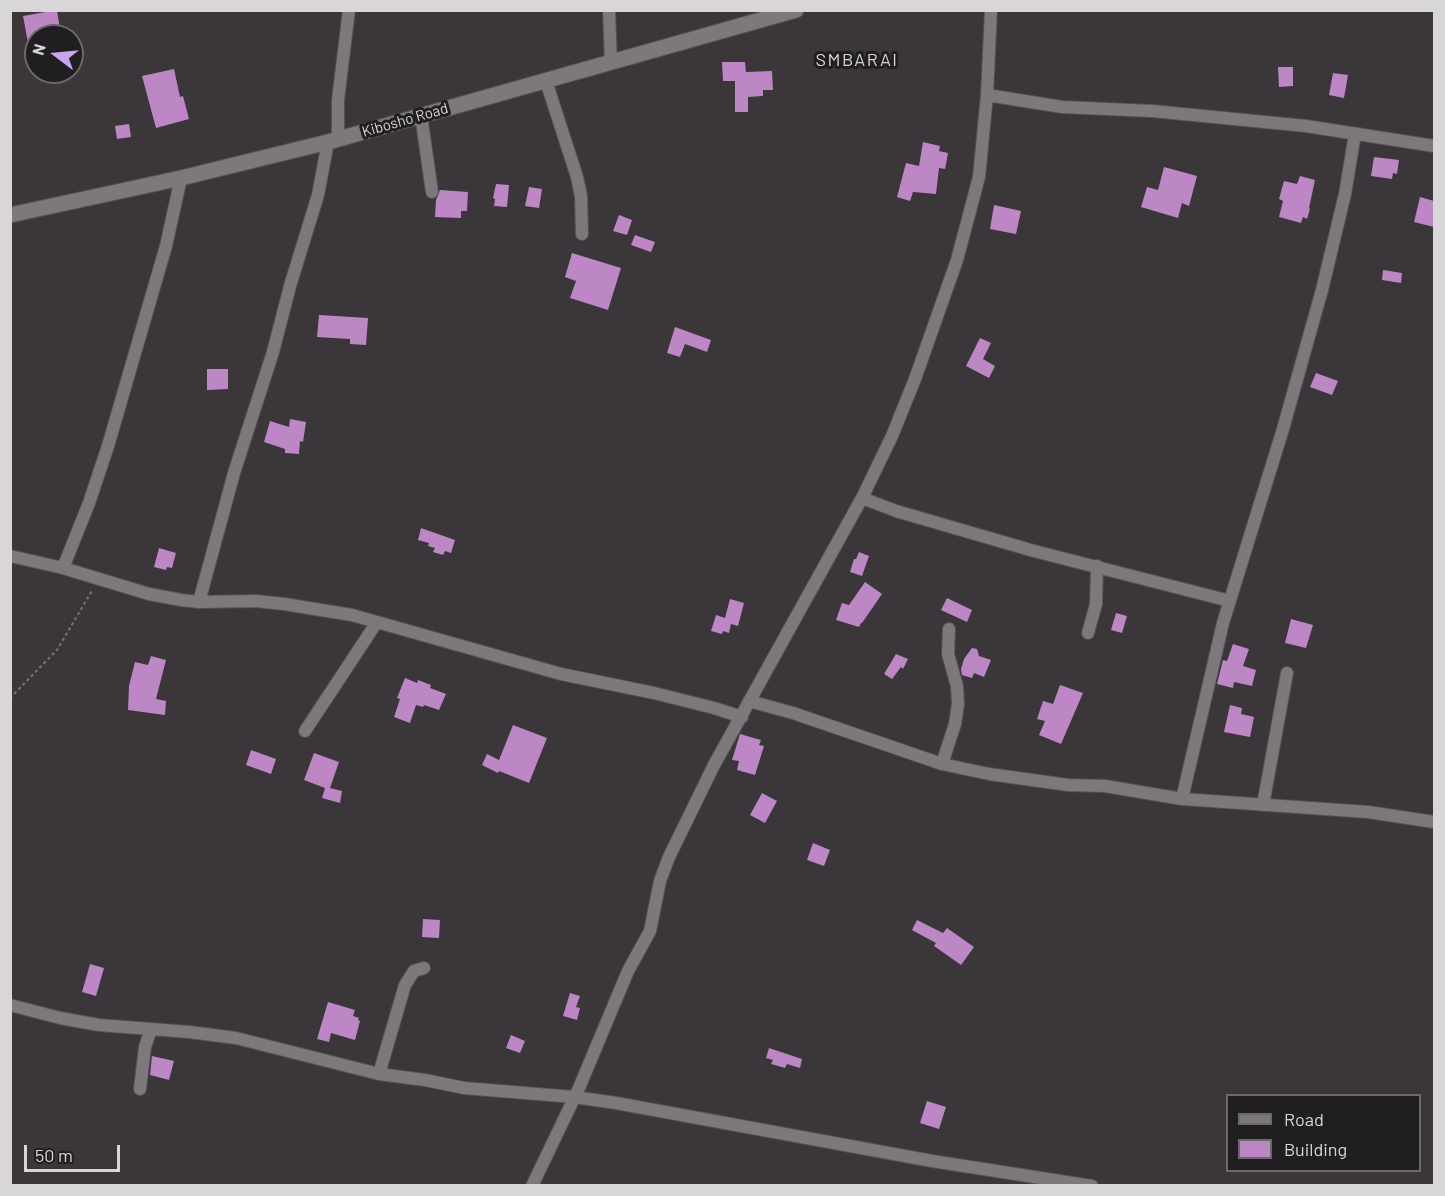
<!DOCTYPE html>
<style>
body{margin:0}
#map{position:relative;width:1445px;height:1196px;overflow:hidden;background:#3a363a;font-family:Barlow,sans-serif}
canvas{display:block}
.frame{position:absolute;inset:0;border:12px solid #d8d6d8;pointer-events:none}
.legend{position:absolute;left:1226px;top:1094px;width:195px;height:78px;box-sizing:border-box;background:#201e20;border:2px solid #6a686a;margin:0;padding:8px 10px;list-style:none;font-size:18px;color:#d8d6d8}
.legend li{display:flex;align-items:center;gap:12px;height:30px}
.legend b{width:30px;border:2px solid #6a686a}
.north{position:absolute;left:24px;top:24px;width:60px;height:60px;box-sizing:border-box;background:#201e20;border:2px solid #6a686a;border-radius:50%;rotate:286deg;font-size:16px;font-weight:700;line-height:24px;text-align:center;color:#d8d6d8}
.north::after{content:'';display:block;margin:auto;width:21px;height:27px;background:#c9a5ee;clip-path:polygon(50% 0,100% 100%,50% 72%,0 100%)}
.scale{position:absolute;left:24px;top:1145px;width:96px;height:27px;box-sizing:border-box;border:3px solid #d8d6d8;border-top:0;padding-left:8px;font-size:18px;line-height:21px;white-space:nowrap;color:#d8d6d8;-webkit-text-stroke:4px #201e20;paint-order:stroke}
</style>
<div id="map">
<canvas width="1445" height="1196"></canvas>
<div class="frame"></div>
<ul class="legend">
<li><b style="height:8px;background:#7c787c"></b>Road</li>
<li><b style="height:16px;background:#bc87c4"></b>Building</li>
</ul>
<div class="north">N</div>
<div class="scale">50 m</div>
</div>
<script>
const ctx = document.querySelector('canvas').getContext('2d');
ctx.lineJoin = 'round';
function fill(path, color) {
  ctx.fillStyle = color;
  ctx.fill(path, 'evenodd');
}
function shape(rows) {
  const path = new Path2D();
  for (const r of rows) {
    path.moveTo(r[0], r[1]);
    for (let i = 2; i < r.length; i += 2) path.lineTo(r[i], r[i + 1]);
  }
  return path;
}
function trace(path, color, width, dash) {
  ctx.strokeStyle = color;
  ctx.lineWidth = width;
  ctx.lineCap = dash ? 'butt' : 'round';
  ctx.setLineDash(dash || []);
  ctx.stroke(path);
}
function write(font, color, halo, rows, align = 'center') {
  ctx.font = font + ' Barlow,sans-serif';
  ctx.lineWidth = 6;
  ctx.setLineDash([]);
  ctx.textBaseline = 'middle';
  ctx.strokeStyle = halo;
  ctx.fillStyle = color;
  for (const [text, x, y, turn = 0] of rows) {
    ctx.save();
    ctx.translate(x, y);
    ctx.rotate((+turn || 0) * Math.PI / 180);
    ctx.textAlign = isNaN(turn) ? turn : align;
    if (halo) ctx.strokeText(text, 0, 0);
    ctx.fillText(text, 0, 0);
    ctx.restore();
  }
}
fill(shape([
 [57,10,61,36,36,36,36,59,31,59,23,16],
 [722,62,745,62,746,72,772,71,773,90,763,90,763,96,748,97,748,112,735,112,735,81,723,81],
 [1278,67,1293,67,1293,86,1279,87],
 [174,69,180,97,183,96,189,119,156,128,142,76],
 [1333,73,1348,75,1344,98,1329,95],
 [129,124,131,137,117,139,115,126],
 [923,142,940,146,939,151,948,153,945,169,939,168,936,194,913,192,910,201,897,197,906,163,919,166],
 [1374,157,1399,160,1397,174,1393,173,1392,179,1371,176],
 [1164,167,1197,176,1189,206,1182,203,1178,218,1141,207,1147,187,1158,190],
 [1300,176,1315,180,1309,208,1310,209,1307,219,1303,217,1301,223,1279,217,1283,201,1279,199,1284,181,1297,184],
 [496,184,509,185,507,207,494,206,495,199,493,198],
 [529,187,542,189,539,208,525,206],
 [440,190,468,192,467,211,461,211,461,218,435,217,436,200],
 [1420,197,1434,201,1434,227,1414,222],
 [994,205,1021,211,1016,234,990,229],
 [619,215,632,220,627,235,613,231],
 [635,235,655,242,651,252,631,245],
 [572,253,621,268,608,310,570,298,576,281,565,277],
 [1383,270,1402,273,1401,283,1382,280],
 [319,315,368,318,366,345,350,344,350,339,317,337],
 [675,327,711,340,707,352,685,344,680,357,667,353],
 [980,338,991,343,983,359,995,366,989,378,966,366],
 [207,369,228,369,228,389,207,390],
 [1316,373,1338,381,1332,395,1310,387],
 [290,419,306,422,303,442,300,441,299,454,285,453,285,449,264,442,270,421,289,427],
 [421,528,455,540,451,553,445,551,443,555,433,552,435,548,428,546,429,543,418,540],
 [159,548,176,553,172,568,167,567,166,570,154,567],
 [859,552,869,556,862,576,850,572,854,559,856,559],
 [865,582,882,594,862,623,861,623,859,627,836,620,842,603,849,605],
 [947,598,972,610,967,622,941,610],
 [730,599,744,603,738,626,731,624,729,633,723,631,722,634,711,631,716,615,725,618],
 [1116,613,1127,616,1122,633,1111,630],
 [1291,619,1313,625,1306,648,1285,643],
 [1233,644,1249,649,1243,666,1256,670,1252,686,1234,682,1233,688,1217,684,1223,660,1227,661],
 [972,648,977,649,979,656,991,660,984,677,974,673,972,678,962,675,961,669,964,659],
 [896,654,908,659,903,669,901,667,892,679,884,674],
 [151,656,166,660,156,699,166,701,165,715,128,710,129,686,135,662,148,665],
 [405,678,417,683,418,680,431,685,430,688,446,694,439,710,424,705,423,707,416,705,410,723,394,717,400,699,397,698],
 [1060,685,1083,693,1061,744,1039,735,1045,721,1037,719,1043,701,1053,704],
 [1230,705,1242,708,1241,714,1254,717,1250,737,1224,732],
 [513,725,547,738,529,783,499,771,498,773,482,765,487,754,499,760],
 [740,734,761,740,759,745,764,746,755,775,737,770,739,761,732,760],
 [251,750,276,759,271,774,246,765],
 [314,753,339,762,330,788,342,791,340,803,322,798,325,788,304,780],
 [762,793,777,801,765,823,750,815],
 [813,843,830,850,824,866,807,860],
 [423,919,440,920,439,938,422,937],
 [917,920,943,933,947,928,974,947,961,965,934,946,936,943,912,930],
 [90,964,104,968,96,996,82,992],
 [570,993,580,996,576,1007,580,1008,577,1020,563,1016],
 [328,1002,355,1010,353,1016,359,1018,358,1020,360,1021,355,1040,331,1033,329,1042,317,1039],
 [511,1035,525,1041,520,1053,506,1048],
 [769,1048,802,1059,800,1068,787,1064,785,1068,771,1064,773,1060,766,1058],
 [152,1056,174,1061,169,1080,150,1075],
 [927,1101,946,1107,939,1129,920,1123]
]), '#bc87c4');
const minor = shape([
 [609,10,611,63],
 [546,81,577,177,581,196,582,234],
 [987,95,1062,107,1152,111,1306,126,1434,146],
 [421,115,432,192],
 [338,139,338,100,349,10],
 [862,498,896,511,1034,551,1230,601],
 [10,556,63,568,149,594,181,600,199,602,256,601,284,604,352,615,561,674,654,693,714,708,742,717],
 [63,568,89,503,108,446,166,246,181,178],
 [199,602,234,473,273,352,290,286,318,195,328,142],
 [1088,633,1096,604,1097,566],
 [749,701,793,713,942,764,989,774,1068,785,1105,786,1182,799,1368,812,1434,822],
 [305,731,377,622],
 [942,764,955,724,958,704,957,686,948,654,949,629],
 [1182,799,1223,623,1283,429,1322,290,1345,194,1355,134],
 [1263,805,1287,673],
 [10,1005,60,1018,99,1025,189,1032,236,1038,379,1074,425,1080,464,1088,574,1097,616,1103,932,1161,1092,1186],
 [379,1074,405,985,414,971,424,968],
 [140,1089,145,1047,151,1029],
 [532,1186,579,1088,628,971,650,931,660,881,669,857,714,765,862,498,892,436,915,379,957,260,979,177,987,95,991,10]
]);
const tertiary = shape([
 [10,215,181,178,328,142,796,10]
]);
trace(minor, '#545254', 14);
trace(tertiary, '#545254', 17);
trace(shape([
 [10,698,57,650,93,589]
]), '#787578', 2, [3, 3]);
trace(minor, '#7c787c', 12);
trace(tertiary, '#7c787c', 15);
write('15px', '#d8d6d8', '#201e20', [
 ["Kibosho Road",405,120,-16]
]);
ctx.letterSpacing = '1.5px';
write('18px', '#d8d6d8', '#201e20', [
 ["SMBARAI",857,60]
]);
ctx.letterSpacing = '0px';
</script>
